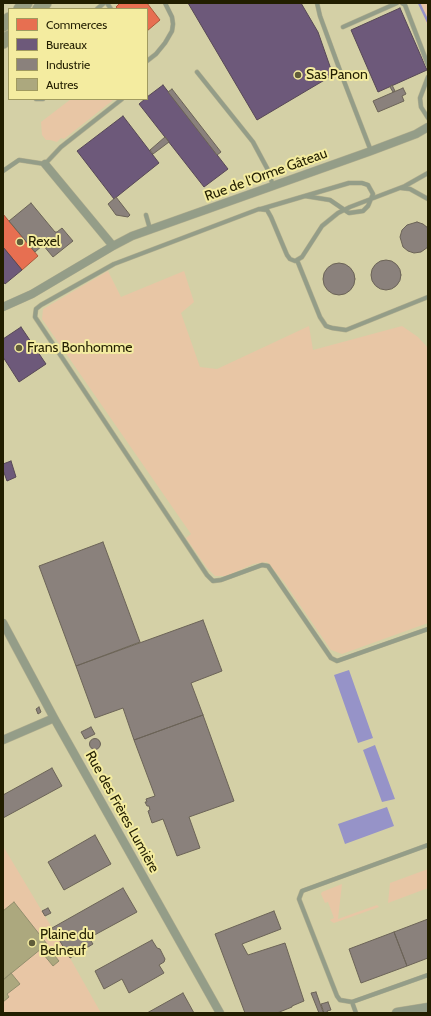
<!DOCTYPE html>
<meta charset="utf-8">
<style>
body{margin:0}
#map{position:relative;width:431px;height:1016px;overflow:hidden;background:#d4d0a6;font-family:Cabin,sans-serif}
canvas{display:block}
.frame{position:absolute;inset:0;border:4px solid #221e00;pointer-events:none}
.legend{position:absolute;left:8px;top:8px;width:140px;height:92px;box-sizing:border-box;background:#f4eca0;border:1px solid #a09a60;margin:0;padding:5px 7px;list-style:none;font-size:12px;color:#221e00}
.legend li{display:flex;align-items:center;gap:8px;height:20px}
.legend b{width:20px;border:1px solid #a09a60}
</style>
<div id="map">
<canvas width="431" height="1016"></canvas>
<div class="frame"></div>
<ul class="legend">
<li><b style="height:11px;background:#e76f51"></b>Commerces</li>
<li><b style="height:11px;background:#6d597a"></b>Bureaux</li>
<li><b style="height:11px;background:#8a817c"></b>Industrie</li>
<li><b style="height:11px;background:#aca87e"></b>Autres</li>
</ul>
</div>
<script>
const ctx = document.querySelector('canvas').getContext('2d');
ctx.lineJoin = 'round';
function fill(path, color) {
  ctx.fillStyle = color;
  ctx.fill(path, 'evenodd');
}
function shape(rows) {
  const path = new Path2D();
  for (const r of rows) {
    if (r.length === 3) {
      path.moveTo(r[0] + r[2], r[1]);
      path.arc(r[0], r[1], r[2], 0, 2 * Math.PI);
      continue;
    }
    path.moveTo(r[0], r[1]);
    for (let i = 2; i < r.length; i += 2) path.lineTo(r[i], r[i + 1]);
  }
  return path;
}
function trace(path, color, width, dash) {
  ctx.strokeStyle = color;
  ctx.lineWidth = width;
  ctx.lineCap = dash ? 'butt' : 'round';
  ctx.setLineDash(dash || []);
  ctx.stroke(path);
}
function write(font, color, halo, rows, align = 'center') {
  ctx.font = font + ' Cabin,sans-serif';
  ctx.lineWidth = 4;
  ctx.setLineDash([]);
  ctx.textBaseline = 'middle';
  ctx.strokeStyle = halo;
  ctx.fillStyle = color;
  for (const [text, x, y, turn = 0] of rows) {
    ctx.save();
    ctx.translate(x, y);
    ctx.rotate((+turn || 0) * Math.PI / 180);
    ctx.textAlign = isNaN(turn) ? turn : align;
    if (halo) ctx.strokeText(text, 0, 0);
    ctx.fillText(text, 0, 0);
    ctx.restore();
  }
}
fill(shape([
 [419,3,428,3,428,28],
 [71,99,113,99,112,101,64,139,61,138,57,142,50,140,46,140,42,135,41,122],
 [108,271,121,297,184,271,194,302,181,313,200,367,217,369,309,326,313,350,402,326,418,337,428,348,428,623,342,654,331,650,284,582,267,562,253,564,227,576,215,576,207,568,186,538,191,534,42,319,43,309],
 [3,846,70,958,101,1013,3,1013],
 [428,869,428,888,388,903,390,883],
 [342,884,338,919,377,905,379,907,334,923,332,922,330,920,334,918,328,902,325,903,321,894,322,892]
]), '#e8c6a5');
fill(shape([
 [349,670,373,738,358,743,334,675],
 [375,745,395,799,382,802,363,750],
 [387,807,394,826,345,844,338,824]
]), '#9693c8');
const shops = shape([
 [120,3,147,3,160,20,147,31,147,9,118,9,116,7,120,3],
 [3,214,38,256,22,270,3,247,3,214]
]);
fill(shops, '#e76f51');
trace(shops, '#ac5739', 1);
const offices = shape([
 [188,3,301,3,318,32,333,75,257,120,188,3],
 [400,8,427,70,378,92,351,30,400,8],
 [163,85,228,169,204,187,139,104,145,99,147,99,147,97,163,85],
 [123,116,159,163,114,199,77,151,123,116],
 [3,247,22,270,5,284,3,281,3,247],
 [21,327,46,364,19,382,3,357,3,339,21,327],
 [11,461,16,477,7,481,3,470,3,464,11,461]
]);
fill(offices, '#6d597a');
trace(offices, '#564755', 1);
const industry = shape([
 [392,85,395,91,393,92,390,87,392,85],
 [403,88,406,94,402,96,404,101,378,112,373,101,403,88],
 [172,89,221,152,217,155,168,92,172,89],
 [165,137,169,142,153,154,150,150,165,137],
 [116,197,130,215,128,217,116,215,108,204,116,197],
 [31,203,55,232,57,232,62,228,73,241,53,257,43,245,35,252,9,221,31,203],
 [417,222,423,224,428,228,428,247,421,252,414,253,408,251,403,247,400,237,402,230,407,225,417,222],
 [386,275,15],
 [339,279,16],
 [103,542,140,642,76,666,39,566,103,542],
 [203,620,222,671,191,683,203,715,134,740,123,708,95,718,76,666,203,620],
 [39,707,41,712,38,714,36,709,39,707],
 [203,715,234,801,189,817,200,848,177,856,163,819,152,823,148,811,150,810,149,806,147,806,145,802,147,802,146,799,155,796,134,740,203,715],
 [91,727,95,734,85,739,81,732,91,727],
 [95,744,5.5],
 [52,768,62,786,3,818,3,795,52,768],
 [119,803,121,807,117,809,115,804,119,803],
 [95,835,111,864,64,890,48,862,95,835],
 [123,888,137,912,89,938,93,944,70,958,52,928,123,888],
 [48,908,51,913,45,916,42,911,48,908],
 [274,911,281,929,242,944,248,955,285,943,304,1001,292,1006,292,1007,277,1013,245,1013,215,934,274,911],
 [428,919,428,958,407,966,394,932,428,919],
 [394,932,407,966,361,983,349,949,394,932],
 [152,940,157,948,160,949,165,959,164,962,159,965,164,973,129,993,122,979,104,989,95,971,152,940],
 [316,992,323,1012,322,1013,319,1013,311,993,316,992],
 [183,993,194,1013,147,1013,183,993],
 [328,1002,331,1010,327,1011,328,1013,324,1013,321,1004,328,1002]
]);
fill(industry, '#8a817c');
trace(industry, '#6b6357', 1);
trace(shape([
 [419,3,428,22]
]), '#9693c8', 2.5);
const building = shape([
 [14,902,47,944,3,980,3,911,14,902],
 [50,950,59,961,53,966,44,955,50,950],
 [11,973,20,984,7,994,9,997,3,1002,3,980,11,973]
]);
fill(building, '#aca87e');
trace(building, '#928f6d', 1);
const service = shape([
 [107,3,111,9],
 [317,3,320,16,342,76,371,151],
 [402,3,405,5,428,65],
 [97,9,104,3],
 [343,27,397,3],
 [147,61,156,54,165,43,172,31,173,24,172,17,165,3],
 [197,72,253,142,268,170,273,186],
 [428,77,420,98,421,107,428,118],
 [36,99,43,99],
 [3,171,19,160,45,164,61,147,122,99],
 [428,173,405,186,350,207,338,213,322,226,302,257,297,260,320,317,326,326,332,328,346,330,428,297],
 [401,188,410,189,428,199],
 [261,209,349,183,362,183,368,185,373,194,368,206,363,211,349,213,330,200,305,196],
 [146,215,150,229],
 [297,260,295,261,290,259,287,255,271,217,267,210,259,209,114,264,41,305,36,309,35,317,207,575,213,581,221,580,262,565,268,566,331,658,337,661,428,629],
 [428,845,302,891,299,899,337,996,340,1000,352,1002,428,975],
 [352,1002,356,1013]
]);
const minor = shape([
 [45,164,113,246],
 [3,307,32,294,113,246,132,236,371,151,416,134,428,127],
 [3,623,54,718,220,1013],
 [3,740,54,718]
]);
const tertiary = shape([
 [397,1013,428,1008]
]);
const trunk = shape([
 [20,9,26,3],
 [39,9,45,3],
 [3,25,9,19],
 [3,42,9,37]
]);
trace(service, '#b4b08f', 5);
trace(minor, '#b4b08f', 9);
trace(tertiary, '#b4b08f', 11);
trace(trunk, '#b4b08f', 14);
trace(service, '#949d88', 4);
trace(minor, '#949d88', 8);
trace(tertiary, '#949d88', 10);
trace(trunk, '#969c81', 13);
for (const [x, y, r, color] of [
 [298,75,4,"#605c3a"],
 [20,242,4,"#605c3a"],
 [19,348,4,"#605c3a"],
 [32,943,4,"#605c3a"]
]) {
  const dot = new Path2D();
  dot.arc(x, y, r, 0, 2 * Math.PI);
  ctx.fillStyle = color;
  ctx.fill(dot);
  trace(dot, '#f4eca0', 1.5);
}
write('14px', '#221e00', '#f4eca0', [
 ["Sas Panon",306,75],
 ["Rexel",28,242],
 ["Frans Bonhomme",27,348],
 ["Plaine du",40,935],
 ["Belneuf",40,951]
], 'left');
write('14px', '#221e00', '#f4eca0', [
 ["Rue de l'Orme Gâteau",266,175,-20],
 ["Rue des Frères Lumière",122,812,61]
]);
</script>
